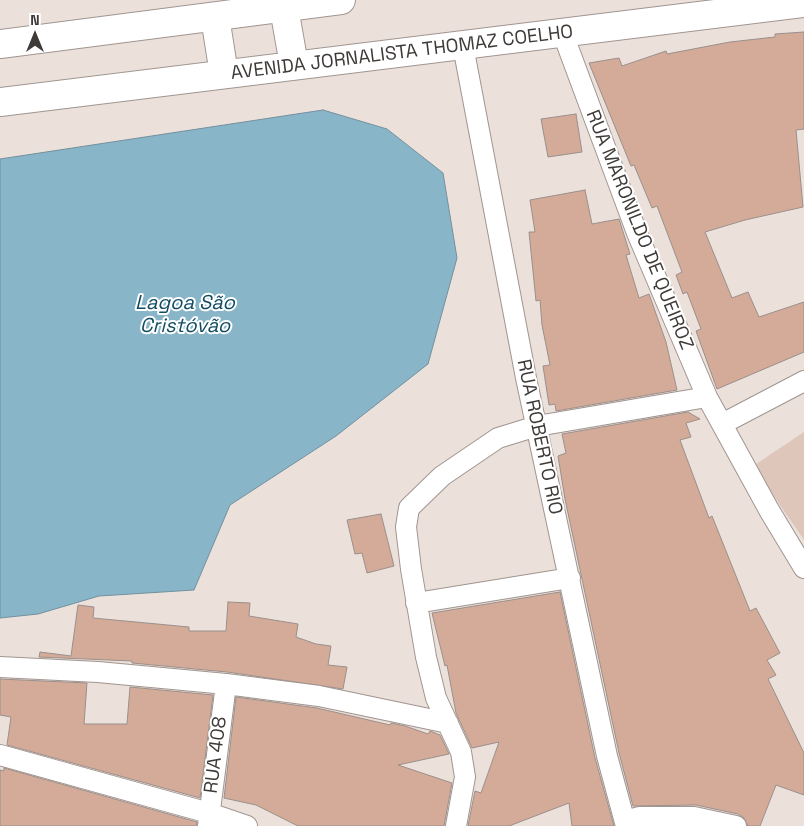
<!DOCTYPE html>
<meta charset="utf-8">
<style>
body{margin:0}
#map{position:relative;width:804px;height:826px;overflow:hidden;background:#ece0db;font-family:"Space Grotesk",sans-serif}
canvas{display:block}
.north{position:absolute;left:10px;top:10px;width:50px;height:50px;-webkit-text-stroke:4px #fff;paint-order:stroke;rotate:0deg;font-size:14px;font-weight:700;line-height:20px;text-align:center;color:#3e3a38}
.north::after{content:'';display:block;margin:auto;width:18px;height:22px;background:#3e3a38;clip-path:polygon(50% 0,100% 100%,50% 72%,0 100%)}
</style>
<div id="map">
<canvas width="804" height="826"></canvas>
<div class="north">N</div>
</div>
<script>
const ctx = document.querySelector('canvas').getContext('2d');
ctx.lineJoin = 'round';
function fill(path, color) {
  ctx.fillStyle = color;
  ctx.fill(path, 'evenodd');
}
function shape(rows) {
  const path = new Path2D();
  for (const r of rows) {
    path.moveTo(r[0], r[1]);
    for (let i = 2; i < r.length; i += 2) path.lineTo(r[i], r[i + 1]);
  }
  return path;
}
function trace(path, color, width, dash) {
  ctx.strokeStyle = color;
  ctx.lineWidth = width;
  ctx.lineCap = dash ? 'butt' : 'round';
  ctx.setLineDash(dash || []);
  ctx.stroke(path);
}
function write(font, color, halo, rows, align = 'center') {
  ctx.font = font + ' "Space Grotesk",sans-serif';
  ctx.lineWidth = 4;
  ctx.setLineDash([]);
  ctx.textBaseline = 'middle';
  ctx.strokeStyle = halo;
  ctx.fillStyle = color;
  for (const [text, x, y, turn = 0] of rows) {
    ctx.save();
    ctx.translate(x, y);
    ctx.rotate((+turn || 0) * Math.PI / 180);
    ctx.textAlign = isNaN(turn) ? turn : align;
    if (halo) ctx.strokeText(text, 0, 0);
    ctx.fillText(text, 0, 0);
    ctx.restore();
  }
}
fill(shape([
 [804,432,804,540,753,466]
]), '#dfc6ba');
const water = shape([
 [323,110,387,129,443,173,457,258,428,364,336,436,230,505,194,590,99,596,38,614,0,618,0,159,323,110]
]);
fill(water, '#89b5c8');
trace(water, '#72909d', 1);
const building = shape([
 [804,32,804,129,796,130,803,207,745,220,705,232,732,298,748,292,759,317,804,302,804,352,717,389,696,331,701,329,687,292,683,294,676,275,682,272,657,206,652,208,634,165,631,166,589,63,619,58,622,66,666,51,667,54,730,42,775,37,775,34,804,32],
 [576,114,582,152,548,157,541,119,576,114],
 [585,190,592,224,619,219,630,254,626,255,639,298,649,294,666,342,677,390,556,411,555,404,549,405,543,366,550,365,542,325,540,300,536,301,529,232,535,232,530,200,585,190],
 [688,412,700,419,686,423,691,437,680,440,709,518,712,516,750,611,756,608,780,653,767,660,776,675,768,679,804,753,804,795,776,785,760,826,748,826,744,818,738,814,696,805,633,806,619,753,565,499,558,456,566,453,562,434,688,412],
 [381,514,394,566,367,573,362,553,355,554,347,520,381,514],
 [560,592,595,758,614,826,572,826,569,803,509,826,468,826,475,791,481,793,499,742,472,748,456,713,447,665,445,666,432,613,560,592],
 [228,602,250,603,249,616,298,624,296,637,316,644,331,646,328,665,347,667,343,689,227,672,132,663,132,661,39,657,40,652,71,656,78,605,94,607,93,618,189,627,189,631,226,631,228,602],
 [0,679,87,683,84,724,127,724,130,687,213,695,200,798,7,745,11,717,0,715,0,679],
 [236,697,317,708,390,725,391,723,405,726,428,734,430,731,440,735,449,754,398,765,452,783,444,826,298,826,256,805,224,798,236,697],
 [4,768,197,822,196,826,0,826,0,770,4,771,4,768]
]);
fill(building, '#d3ab98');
trace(building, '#9a8f8b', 1);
const minor = shape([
 [563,34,637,233,707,397,769,510,804,568],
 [463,46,526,378,607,756,626,826],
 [722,424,804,381],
 [416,603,570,578],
 [0,667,98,672,226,684,319,696,448,723],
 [0,755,209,813,247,826],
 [625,821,639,817,694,817,736,826],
 [208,826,226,684],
 [456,826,465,777,461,752,436,698,426,657,411,569,406,527,409,508,442,476,498,438,537,426,707,397]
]);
const primary = shape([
 [284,8,294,65],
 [215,17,224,74],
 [0,44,341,0],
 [0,102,804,3]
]);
trace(minor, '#a09590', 22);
trace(primary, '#a09590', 30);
trace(minor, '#fff', 20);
trace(primary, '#fff', 28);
write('19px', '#3e3a38', '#fff', [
 ["AVENIDA JORNALISTA THOMAZ COELHO",402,53,-7],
 ["RUA MARONILDO DE QUEIROZ",639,230,68],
 ["RUA ROBERTO RIO",539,437,78],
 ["RUA 408",216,755,-83]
]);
write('italic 20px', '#114c61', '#fff', [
 ["Lagoa São",185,304],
 ["Cristóvão",185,327]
]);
</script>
